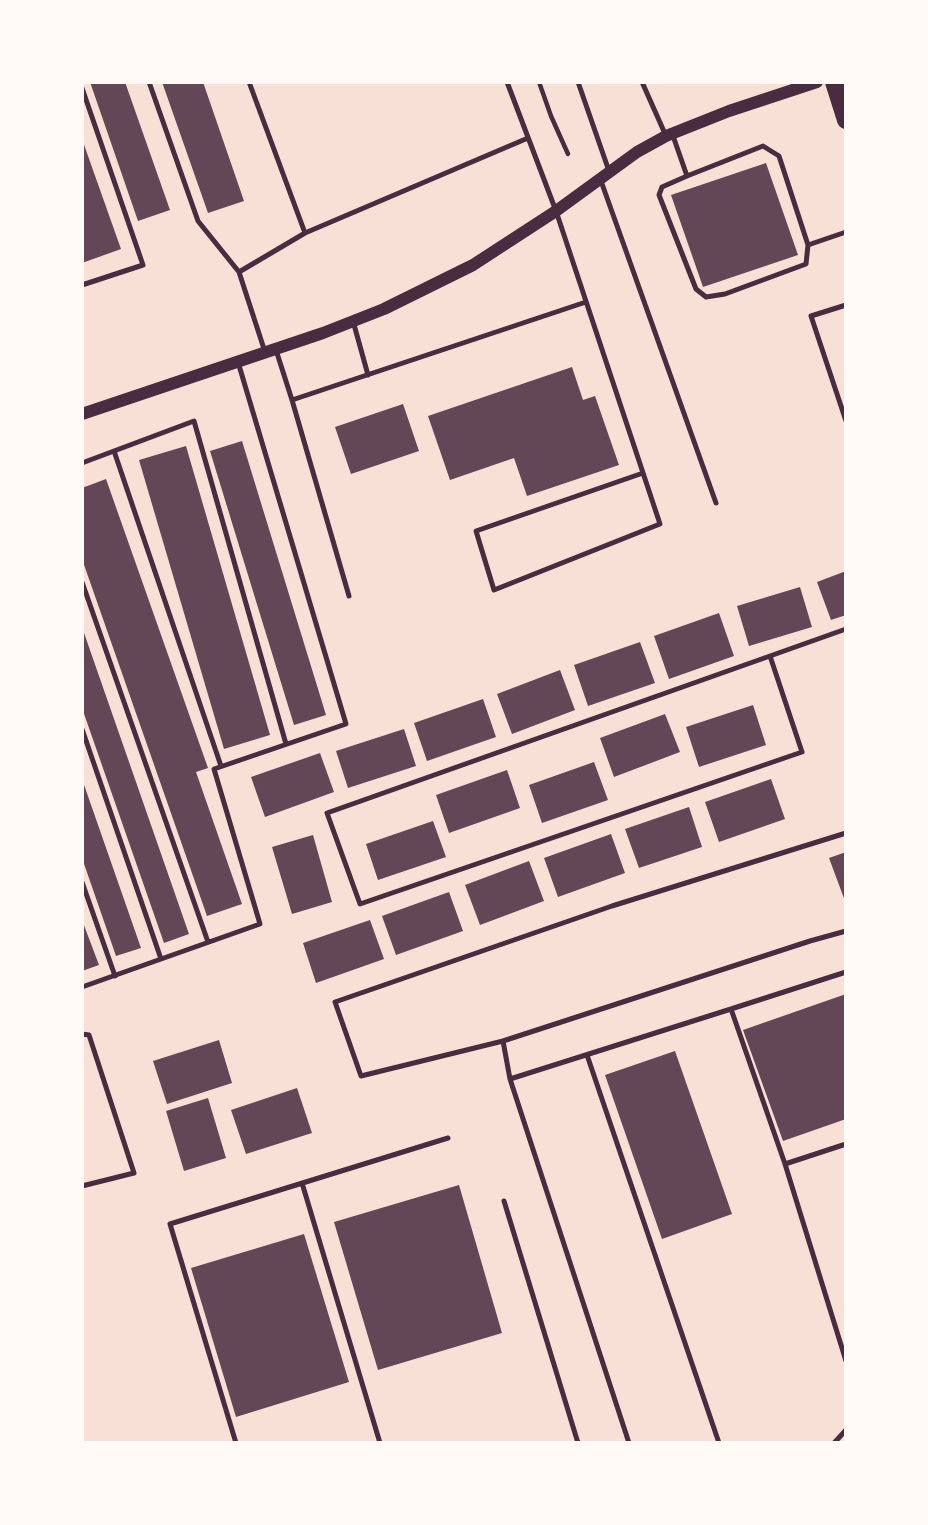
<!DOCTYPE html>
<style>
body{margin:0}
#map{position:relative;width:928px;height:1525px;overflow:hidden;background:#f7e1d7;font-family:Karla,sans-serif}
canvas{display:block}
.frame{position:absolute;inset:0;border:84px solid #fffaf5;pointer-events:none}
</style>
<div id="map">
<canvas width="928" height="1525"></canvas>
<div class="frame"></div>
</div>
<script>
const ctx = document.querySelector('canvas').getContext('2d');
ctx.lineJoin = 'round';
function fill(path, color) {
  ctx.fillStyle = color;
  ctx.fill(path, 'evenodd');
}
function shape(rows) {
  const path = new Path2D();
  for (const r of rows) {
    path.moveTo(r[0], r[1]);
    for (let i = 2; i < r.length; i += 2) path.lineTo(r[i], r[i + 1]);
  }
  return path;
}
function trace(path, color, width, dash) {
  ctx.strokeStyle = color;
  ctx.lineWidth = width;
  ctx.lineCap = dash ? 'butt' : 'round';
  ctx.setLineDash(dash || []);
  ctx.stroke(path);
}
fill(shape([
 [90,82,125,82,170,210,138,221],
 [162,82,203,82,244,201,208,213],
 [82,139,121,249,82,263],
 [766,163,798,255,703,287,671,195],
 [572,367,583,400,595,396,619,465,527,496,514,458,450,480,428,416],
 [403,404,419,451,351,474,335,427],
 [242,441,326,715,294,725,210,451],
 [186,446,270,735,224,749,139,460],
 [106,479,208,768,196,772,242,904,207,916,82,559,82,488],
 [846,571,846,615,831,620,817,582],
 [800,587,812,627,749,646,737,606],
 [719,613,734,656,669,679,654,636],
 [83,630,189,934,164,943,82,708],
 [640,642,655,683,588,706,574,665],
 [560,670,575,710,512,734,497,694],
 [483,699,496,737,427,761,414,723],
 [753,705,766,745,699,767,686,727],
 [665,714,680,752,614,777,600,738],
 [404,729,416,766,348,788,336,751],
 [320,753,334,792,265,817,251,777],
 [594,762,608,800,542,823,529,785],
 [507,770,520,808,449,833,436,795],
 [82,779,141,948,116,956,82,858],
 [771,779,785,819,719,842,705,802],
 [689,807,702,847,639,868,625,829],
 [433,821,446,857,378,880,366,844],
 [611,834,625,873,558,897,544,858],
 [313,835,332,902,292,914,272,847],
 [846,852,846,901,845,901,829,858],
 [529,861,544,901,480,925,465,885],
 [449,892,463,931,396,955,382,916],
 [82,920,99,965,82,971],
 [370,920,384,959,316,983,303,943],
 [846,994,846,1119,783,1141,743,1030],
 [219,1040,232,1083,167,1104,153,1061],
 [675,1051,732,1214,662,1239,605,1075],
 [297,1088,312,1133,246,1154,231,1110],
 [208,1098,226,1158,184,1171,166,1111],
 [459,1185,502,1333,378,1370,334,1222],
 [304,1234,349,1382,236,1417,191,1268]
]), '#644757');
trace(shape([
 [539,82,551,116,568,154]
]), '#4a2c40', 4.5);
trace(shape([
 [149,82,198,221,239,272],
 [249,82,305,233,239,272,265,352],
 [507,82,556,211,660,524,494,590,476,531,643,473],
 [578,82,609,171],
 [642,82,666,136],
 [82,88,143,265,82,285],
 [672,133,687,176,763,146,779,156,808,245,846,232],
 [687,176,662,187,659,195,696,289,706,297,725,294,806,264,808,245],
 [601,181,716,503],
 [305,233,528,138],
 [846,305,811,316,846,421],
 [353,321,368,375],
 [276,350,292,400],
 [114,451,221,766],
 [82,463,194,421,286,744],
 [82,582,208,942],
 [349,596,292,400,586,302],
 [770,656,802,752,360,904,327,813,770,656,846,629],
 [82,729,161,959],
 [82,882,115,976],
 [82,987,260,924,214,769,346,724,238,362],
 [731,1009,510,1079,503,1041,810,941,846,931],
 [82,1034,89,1035,134,1173,82,1186],
 [503,1041,361,1076,335,1002,612,906,846,833],
 [587,1055,719,1443],
 [510,1079,629,1443],
 [846,1144,785,1164,846,1361],
 [785,1164,731,1009,846,972],
 [302,1183,380,1443],
 [504,1201,578,1443],
 [236,1443,170,1224,448,1138],
 [834,1443,846,1430]
]), '#4a2c40', 5);
trace(shape([
 [82,414,323,333,384,309,473,265,556,211,637,152,666,136,729,111,817,82]
]), '#4a2c40', 12);
trace(shape([
 [834,82,846,120]
]), '#4a2c40', 18);
</script>
